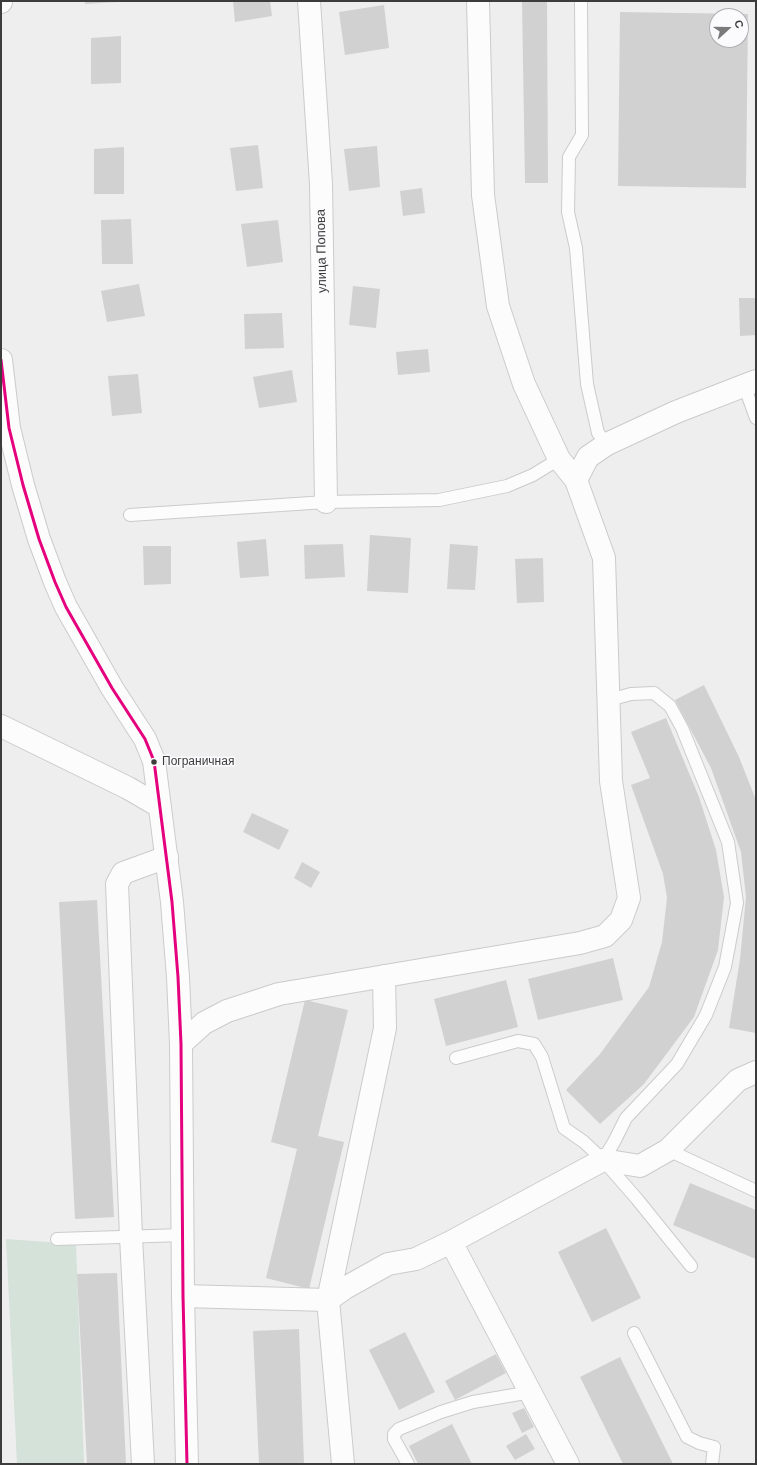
<!DOCTYPE html>
<meta charset="utf-8">
<style>
body{margin:0}
#map{position:relative;width:757px;height:1465px;overflow:hidden;background:#eeeeef;font-family:"DM Sans",sans-serif}
canvas{display:block}
.frame{position:absolute;inset:0;border:2px solid #3c3c3d;pointer-events:none}
.north{position:absolute;left:709px;top:8px;width:40px;height:40px;box-sizing:border-box;background:#fbfbfe;border:1px solid #afafb1;border-radius:50%;rotate:69deg;font-size:11px;font-weight:700;line-height:16px;text-align:center;color:#3c3c3d}
.north::after{content:'';display:block;margin:auto;width:14px;height:18px;background:#7a7a7b;clip-path:polygon(50% 0,100% 100%,50% 72%,0 100%)}
</style>
<div id="map">
<canvas width="757" height="1465"></canvas>
<div class="frame"></div>
<div class="north">С</div>
</div>
<script>
const ctx = document.querySelector('canvas').getContext('2d');
ctx.lineJoin = 'round';
function fill(path, color) {
  ctx.fillStyle = color;
  ctx.fill(path, 'evenodd');
}
function shape(rows) {
  const path = new Path2D();
  for (const r of rows) {
    path.moveTo(r[0], r[1]);
    for (let i = 2; i < r.length; i += 2) path.lineTo(r[i], r[i + 1]);
  }
  return path;
}
function trace(path, color, width, dash) {
  ctx.strokeStyle = color;
  ctx.lineWidth = width;
  ctx.lineCap = dash ? 'butt' : 'round';
  ctx.setLineDash(dash || []);
  ctx.stroke(path);
}
function write(font, color, halo, rows, align = 'center') {
  ctx.font = font + ' "DM Sans",sans-serif';
  ctx.lineWidth = 3;
  ctx.setLineDash([]);
  ctx.textBaseline = 'middle';
  ctx.strokeStyle = halo;
  ctx.fillStyle = color;
  for (const [text, x, y, turn = 0] of rows) {
    ctx.save();
    ctx.translate(x, y);
    ctx.rotate((+turn || 0) * Math.PI / 180);
    ctx.textAlign = isNaN(turn) ? turn : align;
    if (halo) ctx.strokeText(text, 0, 0);
    ctx.fillText(text, 0, 0);
    ctx.restore();
  }
}
fill(shape([
 [6,1239,76,1244,84,1464,17,1464]
]), '#d5e2da');
fill(shape([
 [85,1,117,1,117,2,85,4],
 [233,1,270,1,272,16,235,22],
 [522,1,547,1,548,183,525,183],
 [384,5,389,48,345,55,339,12],
 [620,12,748,14,746,188,618,186],
 [717,16,741,16,741,40,717,40],
 [121,36,121,83,91,84,91,38],
 [258,145,263,188,236,191,230,148],
 [377,146,380,187,349,191,344,149],
 [124,147,124,194,94,194,94,149],
 [422,188,425,213,403,216,400,191],
 [131,219,133,264,102,264,101,220],
 [278,220,283,262,247,267,241,224],
 [139,284,145,316,107,322,101,291],
 [353,286,380,289,376,328,349,325],
 [739,298,756,298,756,335,740,336],
 [282,313,284,348,245,349,244,314],
 [428,349,430,372,398,375,396,352],
 [292,370,297,402,259,408,253,377],
 [138,374,142,413,112,416,108,376],
 [370,535,411,538,408,593,367,591],
 [266,539,269,576,240,578,237,542],
 [343,544,345,577,305,579,304,545],
 [450,544,478,546,475,590,447,589],
 [143,546,171,546,171,584,144,585],
 [543,558,544,602,517,603,515,559],
 [704,685,739,757,756,800,756,1033,729,1028,740,959,746,897,741,852,711,768,675,700],
 [666,718,699,797,716,850,724,897,718,950,694,1017,644,1084,600,1124,566,1090,600,1054,649,987,662,942,667,898,663,874,631,785,650,778,631,732],
 [252,813,289,830,279,850,243,832],
 [302,862,320,872,311,888,294,878],
 [97,900,114,1217,75,1219,59,902],
 [613,958,623,1000,538,1020,528,979],
 [506,980,518,1027,446,1046,434,999],
 [305,1000,348,1010,318,1136,344,1142,309,1289,266,1278,297,1149,271,1142],
 [690,1183,756,1210,756,1259,673,1225],
 [606,1228,641,1298,592,1322,558,1252],
 [117,1273,126,1464,87,1464,77,1274],
 [299,1329,304,1464,259,1464,253,1331],
 [405,1332,435,1392,399,1410,369,1350],
 [496,1354,506,1373,455,1400,445,1381],
 [620,1357,673,1464,623,1464,580,1377],
 [524,1408,534,1427,522,1433,512,1413],
 [452,1424,472,1464,418,1464,409,1446],
 [526,1434,535,1449,515,1460,506,1446]
]), '#d1d1d2');
const service = shape([
 [581,1,582,135,569,157,568,212,576,248,587,384,598,433,607,444],
 [744,385,756,418],
 [130,515,326,502,439,500,507,486,533,475,559,459],
 [456,1058,518,1041,534,1044,542,1057,564,1128,584,1142,603,1160,637,1199,691,1266],
 [668,1150,756,1191],
 [603,1160,614,1142,626,1118,677,1064,706,1015,725,967,737,903,728,842,682,728,670,706,654,693,631,694,609,700],
 [57,1239,183,1235],
 [634,1333,687,1437,699,1443,714,1447,712,1464],
 [408,1464,394,1439,394,1434,399,1429,441,1412,473,1402,531,1392]
]);
const minor = shape([
 [309,1,321,184,326,502],
 [576,480,588,457,607,444,676,412,756,381],
 [181,1044,204,1023,227,1011,279,994,580,943,605,936,621,920,629,898,611,781,604,558,576,480,559,459,524,384,498,306,483,195,478,1],
 [451,1242,568,1464],
 [183,1296,328,1300,345,1288,388,1264,416,1259,451,1242,603,1160,640,1166,668,1150,738,1080,756,1072],
 [143,1464,131,1237,117,884,123,873,167,857],
 [343,1464,328,1300,385,1028,384,976]
]);
const secondary = shape([
 [1,2,1,1],
 [1,360,9,428,23,485,39,539,55,582,66,607,112,688,145,739,154,761,172,902,178,977,181,1044,183,1296,187,1464],
 [1,726,128,788,159,806]
]);
trace(service, '#cbcbcc', 14);
trace(minor, '#cbcbcc', 24);
trace(secondary, '#cbcbcc', 24);
trace(service, '#fcfcfd', 12);
trace(minor, '#fcfcfd', 22);
trace(secondary, '#fcfcfd', 22);
trace(shape([
 [1,360,9,428,23,485,39,539,55,582,66,607,112,688,145,739,154,761,172,902,178,977,181,1044,183,1296,187,1464]
]), '#e5007d', 3);
for (const [x, y, r, color] of [
 [154,762,3.5,"#3c3c3d"]
]) {
  const dot = new Path2D();
  dot.arc(x, y, r, 0, 2 * Math.PI);
  ctx.fillStyle = color;
  ctx.fill(dot);
  trace(dot, '#fbfbfe', 1.5);
}
write('12px', '#3c3c3d', '#fbfbfe', [
 ["Пограничная",162,762]
], 'left');
write('13px', '#3c3c3d', '#fbfbfe', [
 ["улица Попова",322,251,-91]
]);
</script>
